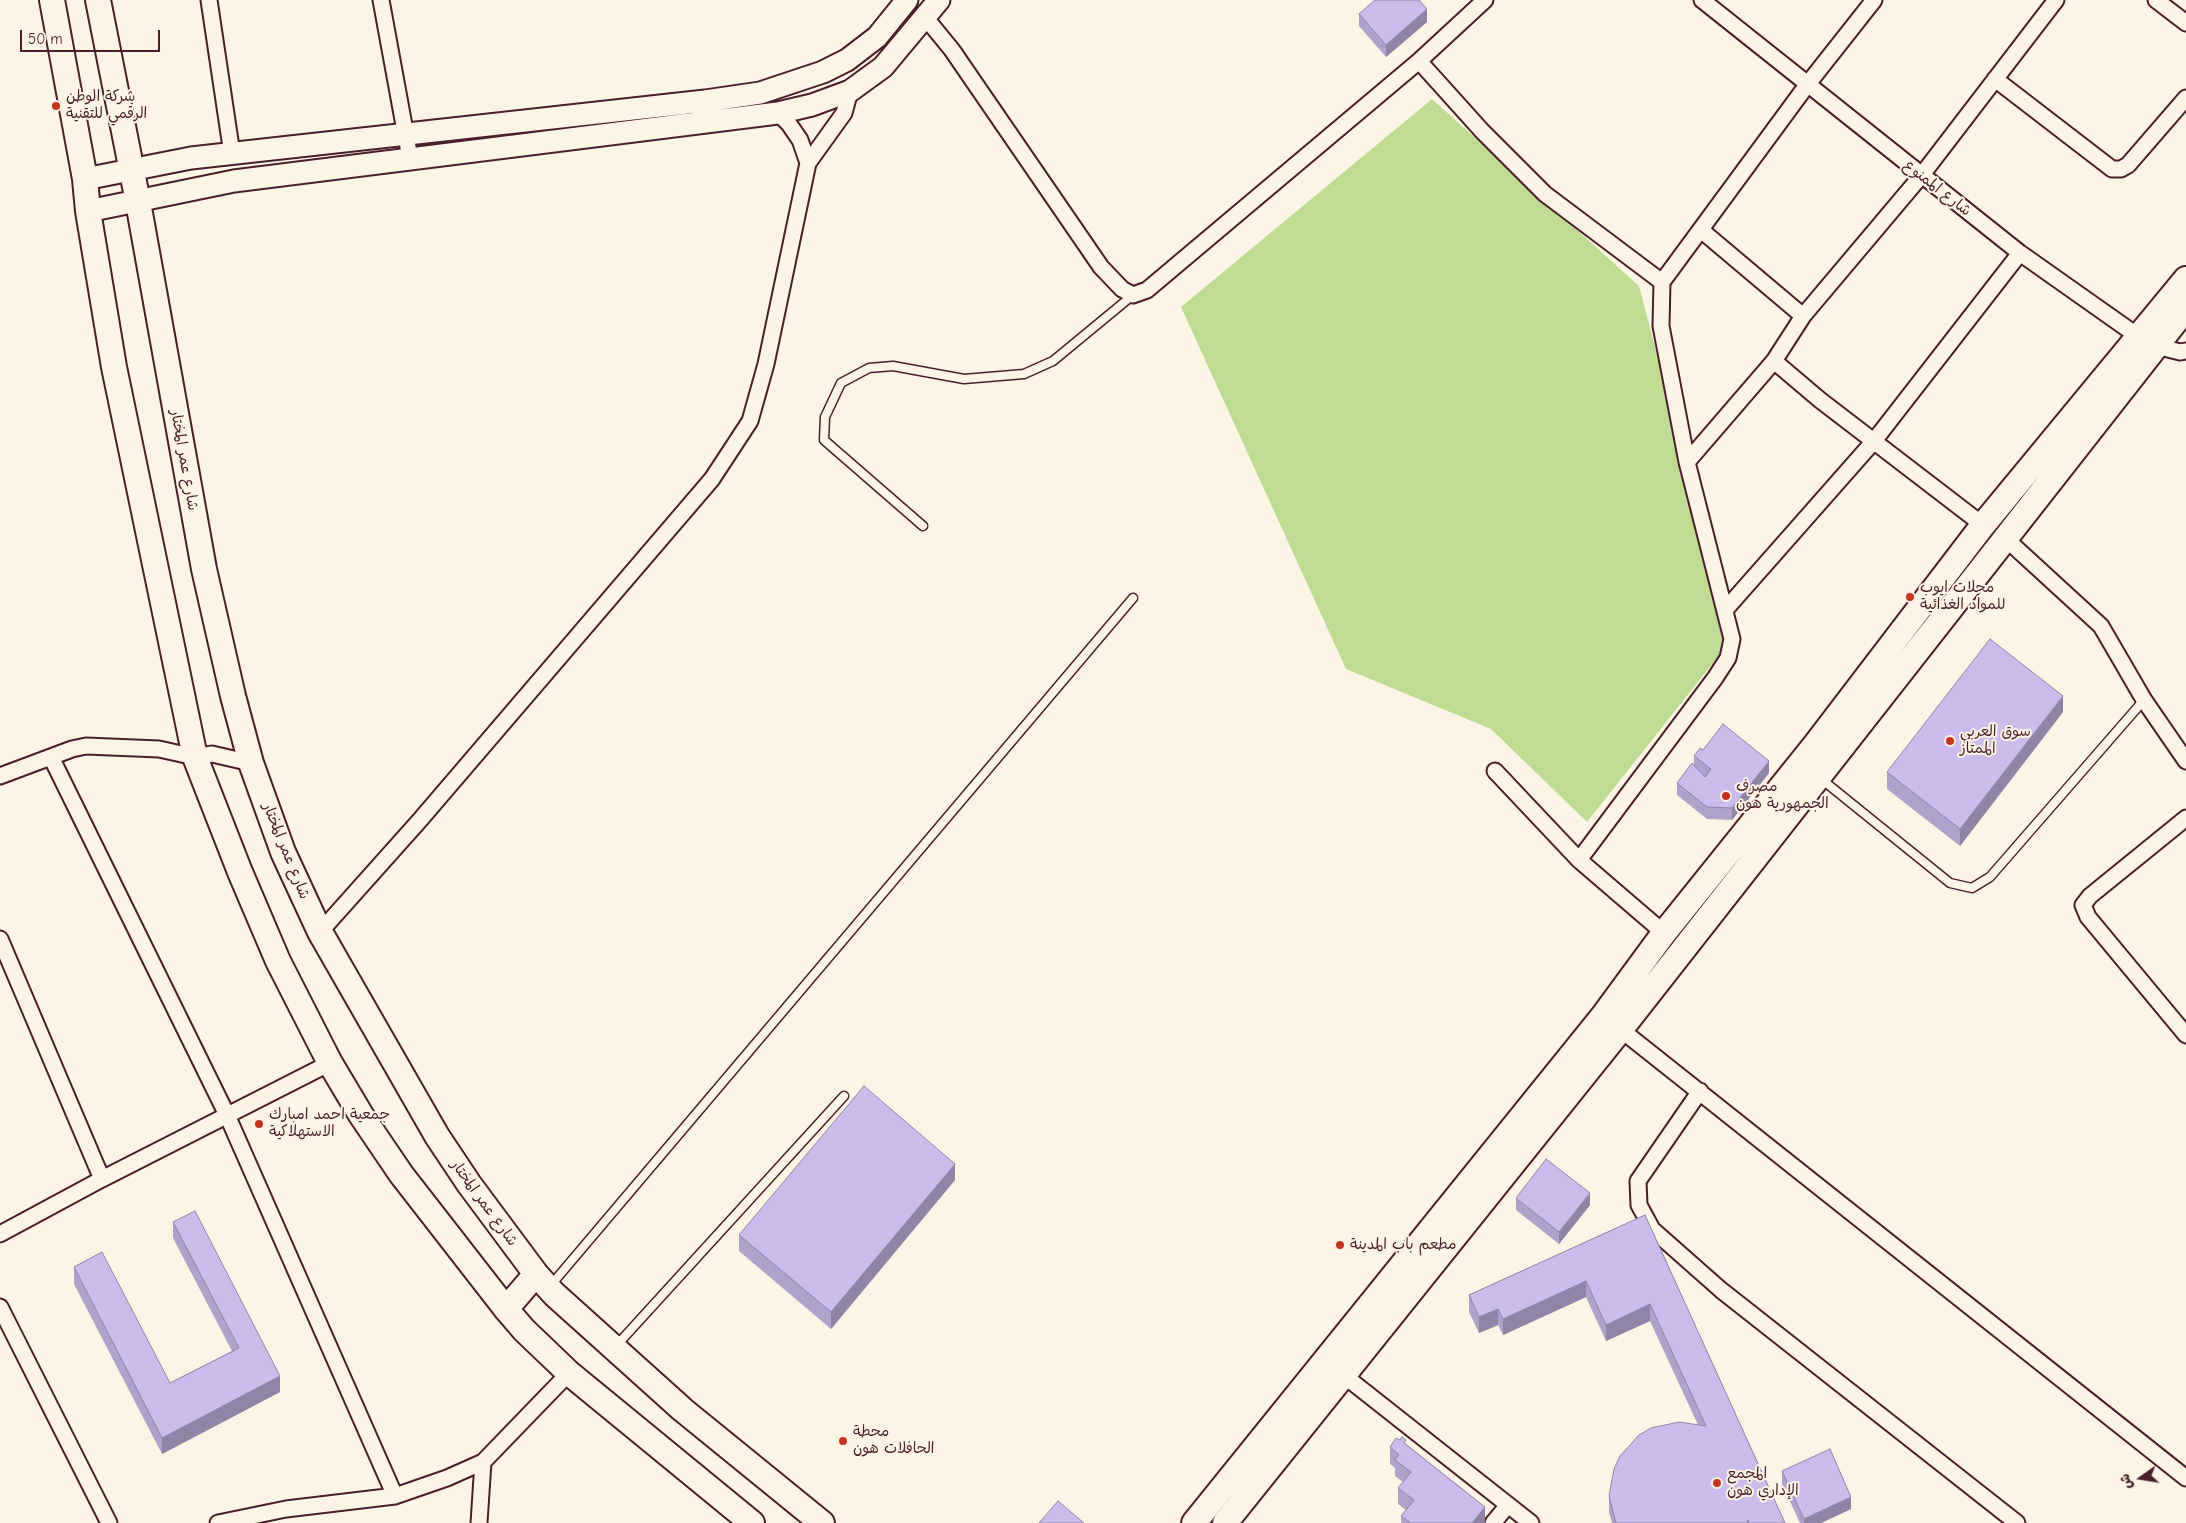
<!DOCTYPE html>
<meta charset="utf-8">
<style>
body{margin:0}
#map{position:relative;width:2186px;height:1523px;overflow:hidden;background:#fcf5e5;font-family:"Comic Neue","Playpen Sans Arabic",sans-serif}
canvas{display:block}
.north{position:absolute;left:2116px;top:1453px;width:50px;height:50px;-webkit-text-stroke:4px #fcf5e5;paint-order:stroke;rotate:257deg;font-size:14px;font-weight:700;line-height:20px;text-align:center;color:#4a1f2b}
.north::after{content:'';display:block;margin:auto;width:18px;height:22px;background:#4a1f2b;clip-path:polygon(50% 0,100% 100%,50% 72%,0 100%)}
.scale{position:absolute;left:20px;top:30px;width:140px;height:22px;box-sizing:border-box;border:2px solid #4a1f2b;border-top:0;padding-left:6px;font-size:15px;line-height:18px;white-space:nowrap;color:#4a1f2b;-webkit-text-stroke:4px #fcf5e5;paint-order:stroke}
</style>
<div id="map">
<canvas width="2186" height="1523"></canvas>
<div class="north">ش</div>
<div class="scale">50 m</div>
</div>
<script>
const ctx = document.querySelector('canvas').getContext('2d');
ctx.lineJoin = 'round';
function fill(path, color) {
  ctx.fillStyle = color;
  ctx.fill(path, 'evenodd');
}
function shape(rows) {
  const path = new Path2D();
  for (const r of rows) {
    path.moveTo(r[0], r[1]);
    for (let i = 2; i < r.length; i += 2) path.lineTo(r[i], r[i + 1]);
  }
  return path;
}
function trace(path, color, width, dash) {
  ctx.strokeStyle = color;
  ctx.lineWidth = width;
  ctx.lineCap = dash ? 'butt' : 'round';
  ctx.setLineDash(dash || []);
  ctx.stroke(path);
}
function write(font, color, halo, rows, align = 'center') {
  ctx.font = font + ' "Comic Neue","Playpen Sans Arabic",sans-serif';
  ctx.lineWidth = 4;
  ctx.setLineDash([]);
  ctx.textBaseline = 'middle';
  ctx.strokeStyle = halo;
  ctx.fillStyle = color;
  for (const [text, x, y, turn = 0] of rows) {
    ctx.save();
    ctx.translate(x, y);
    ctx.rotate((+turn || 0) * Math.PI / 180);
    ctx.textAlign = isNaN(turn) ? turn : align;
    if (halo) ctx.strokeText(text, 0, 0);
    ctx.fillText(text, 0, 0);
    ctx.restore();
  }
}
fill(shape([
 [1432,99,1639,286,1732,639,1587,822,1491,729,1346,669,1181,307]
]), '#bfdc93');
const lane = shape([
 [923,526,824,440,825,417,841,383,869,368,893,366,964,379,1024,374,1053,361,1133,295],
 [1820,778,1950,883,1972,888,1990,877,2144,700],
 [551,1285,1133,598],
 [616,1346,844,1096]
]);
const street = shape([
 [209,0,232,154],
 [381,0,410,158],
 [1702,0,2020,253,2139,337,2156,346,2180,352,2186,351],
 [2156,0,2186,23],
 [925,17,952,50,1101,267,1122,289,1133,295,1147,290,1419,61,1485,0],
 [1419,61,1482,131,1545,194,1662,282],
 [1995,79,2112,169,2121,169,2128,165,2186,98],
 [778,113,789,124,800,140,808,163],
 [1701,230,1803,316],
 [1774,361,1820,400,1983,525],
 [1687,462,1774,361,1803,316,1921,176,2056,0],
 [2005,538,2101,626,2144,700,2186,761],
 [1725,610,1874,441,2020,253],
 [51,757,227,1115,395,1496],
 [1495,771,1579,860,1664,933],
 [0,776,72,749,86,746,159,749,195,757,212,754,251,763],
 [2186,818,2090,896,2083,905,2088,917,2186,1035],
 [1579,860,1715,678,1728,658,1732,639,1687,462,1661,326,1662,282,1807,85,1874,0],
 [320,932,420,820,712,479,750,421,766,364,808,163,844,113,850,91],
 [0,939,102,1179,0,1234],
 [1615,1025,2186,1478],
 [1700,1091,1638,1181,1639,1205,1652,1229,1721,1290,2017,1523],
 [102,1179,330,1063],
 [0,1307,109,1523],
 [1337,1370,1531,1523],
 [218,1523,286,1509,395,1496,447,1478,483,1462,569,1373],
 [479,1523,483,1462],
 [1493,1523,1508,1505]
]);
const secondary = shape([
 [85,179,191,158,705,101,760,93,823,72,847,60,877,37,907,0],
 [88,211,234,181,778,113,812,105,850,91,883,67,939,0]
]);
const primary = shape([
 [52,0,85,179,88,211,114,367,195,757,240,872,278,961,330,1063,361,1115,401,1174,506,1309,524,1330,569,1373,752,1523],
 [98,0,138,202,204,569,233,696,251,763,283,852,320,932,437,1136,469,1184,536,1274,554,1294,683,1410,822,1523],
 [506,1309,536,1274],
 [1194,1523,1603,1016,1664,933,1815,745,1983,525,2186,279],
 [1225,1523,1621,1029,2186,308]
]);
trace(lane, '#4a1f2b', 11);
trace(street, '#4a1f2b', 19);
trace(secondary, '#4a1f2b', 25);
trace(primary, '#4a1f2b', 28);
trace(lane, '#fcf5e5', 8);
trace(street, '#fcf5e5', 15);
trace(secondary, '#fcf5e5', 21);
trace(primary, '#fcf5e5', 24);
fill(shape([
 [1359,14,1427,22,1386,57,1359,26],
 [2063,712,1960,846,1887,789,1887,772],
 [1703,750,1769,773,1732,820,1707,819,1677,795,1677,783,1694,765,1694,756],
 [955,1180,831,1329,739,1251,739,1235],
 [1516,1198,1590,1205,1559,1244,1516,1210],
 [1645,1215,1785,1523,1612,1523,1609,1512,1609,1496,1698,1425,1650,1321,1606,1341,1586,1297,1503,1335,1498,1325,1479,1333,1469,1312,1469,1295],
 [173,1222,280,1392,162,1454,74,1284,74,1267,170,1383,232,1351,173,1238],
 [1406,1444,1485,1507,1485,1523,1401,1523,1401,1516,1406,1510,1398,1504,1398,1488,1403,1482,1395,1476,1395,1468,1390,1464,1390,1447],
 [1782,1471,1851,1509,1821,1523,1800,1523,1782,1484]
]), '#afa2cc');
fill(shape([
 [1427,9,1427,22,1386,57,1386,45],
 [2063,696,2063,712,1960,846,1960,829],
 [1769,761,1769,773,1732,820,1732,808],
 [955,1164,955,1180,831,1329,831,1312],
 [1590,1193,1590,1205,1559,1244,1559,1232],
 [1586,1281,1586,1297,1503,1335,1503,1319],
 [1650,1304,1650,1321,1606,1341,1606,1325],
 [1498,1309,1498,1325,1479,1333,1479,1317],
 [280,1376,280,1392,162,1454,162,1438],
 [1851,1497,1851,1509,1821,1523,1804,1523,1804,1519],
 [1485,1507,1485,1523,1472,1523]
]), '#8f84a6');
const building = shape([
 [1375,0,1419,0,1427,9,1386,45,1359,14,1375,0],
 [1990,639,2063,696,1960,829,1887,772,1990,639],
 [1723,724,1769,761,1732,808,1707,807,1677,783,1692,763,1705,777,1711,769,1694,756,1700,748,1703,750,1723,724],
 [864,1086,955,1164,831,1312,739,1235,864,1086],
 [1546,1159,1590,1193,1559,1232,1516,1198,1546,1159],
 [195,1211,280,1376,162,1438,74,1267,102,1252,170,1383,239,1348,173,1222,195,1211],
 [1645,1215,1785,1523,1749,1523,1748,1520,1746,1523,1616,1523,1609,1496,1614,1469,1620,1456,1639,1435,1651,1428,1679,1422,1706,1426,1650,1304,1606,1325,1586,1281,1503,1319,1498,1309,1479,1317,1469,1295,1645,1215],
 [1402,1437,1406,1440,1404,1443,1485,1507,1472,1523,1411,1523,1401,1516,1414,1500,1398,1488,1411,1472,1395,1460,1399,1455,1390,1447,1396,1438,1400,1440,1402,1437],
 [1830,1449,1851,1497,1804,1519,1782,1471,1830,1449],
 [1058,1501,1084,1523,1039,1523,1058,1501]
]);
fill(building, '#ccbced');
trace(building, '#8f84a6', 1);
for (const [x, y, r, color] of [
 [56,106,5,"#c8321e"],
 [1910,597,5,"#c8321e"],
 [1950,741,5,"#c8321e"],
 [1726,796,5,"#c8321e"],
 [259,1124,5,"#c8321e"],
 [1340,1245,5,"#c8321e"],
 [843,1441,5,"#c8321e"],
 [1717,1483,5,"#c8321e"]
]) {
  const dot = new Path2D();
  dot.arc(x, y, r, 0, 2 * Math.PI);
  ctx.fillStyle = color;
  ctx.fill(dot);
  trace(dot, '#fcf5e5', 2);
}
write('15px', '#4a1f2b', '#fcf5e5', [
 ["شركة الوطن",66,97],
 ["الرقمي للتقنية",66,114],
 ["محلات ايوب",1920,588],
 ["للمواد الغذائية",1920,605],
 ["سوق العربي",1960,732],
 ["الممتاز",1960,749],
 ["مصرف",1736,787],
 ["الجمهورية هون",1736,804],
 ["جمعية احمد امبارك",269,1115],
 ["الاستهلاكية",269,1132],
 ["مطعم باب المدينة",1350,1245],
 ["محطة",853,1432],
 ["الحافلات هون",853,1449],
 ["المجمع",1727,1474],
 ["الإداري هون",1727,1491]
], 'left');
write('15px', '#4a1f2b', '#fcf5e5', [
 ["شارع الممنوع",1937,188,38],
 ["شارع عمر المختار",184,460,80],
 ["شارع عمر المختار",286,851,68],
 ["شارع عمر المختار",484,1203,54]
]);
</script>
